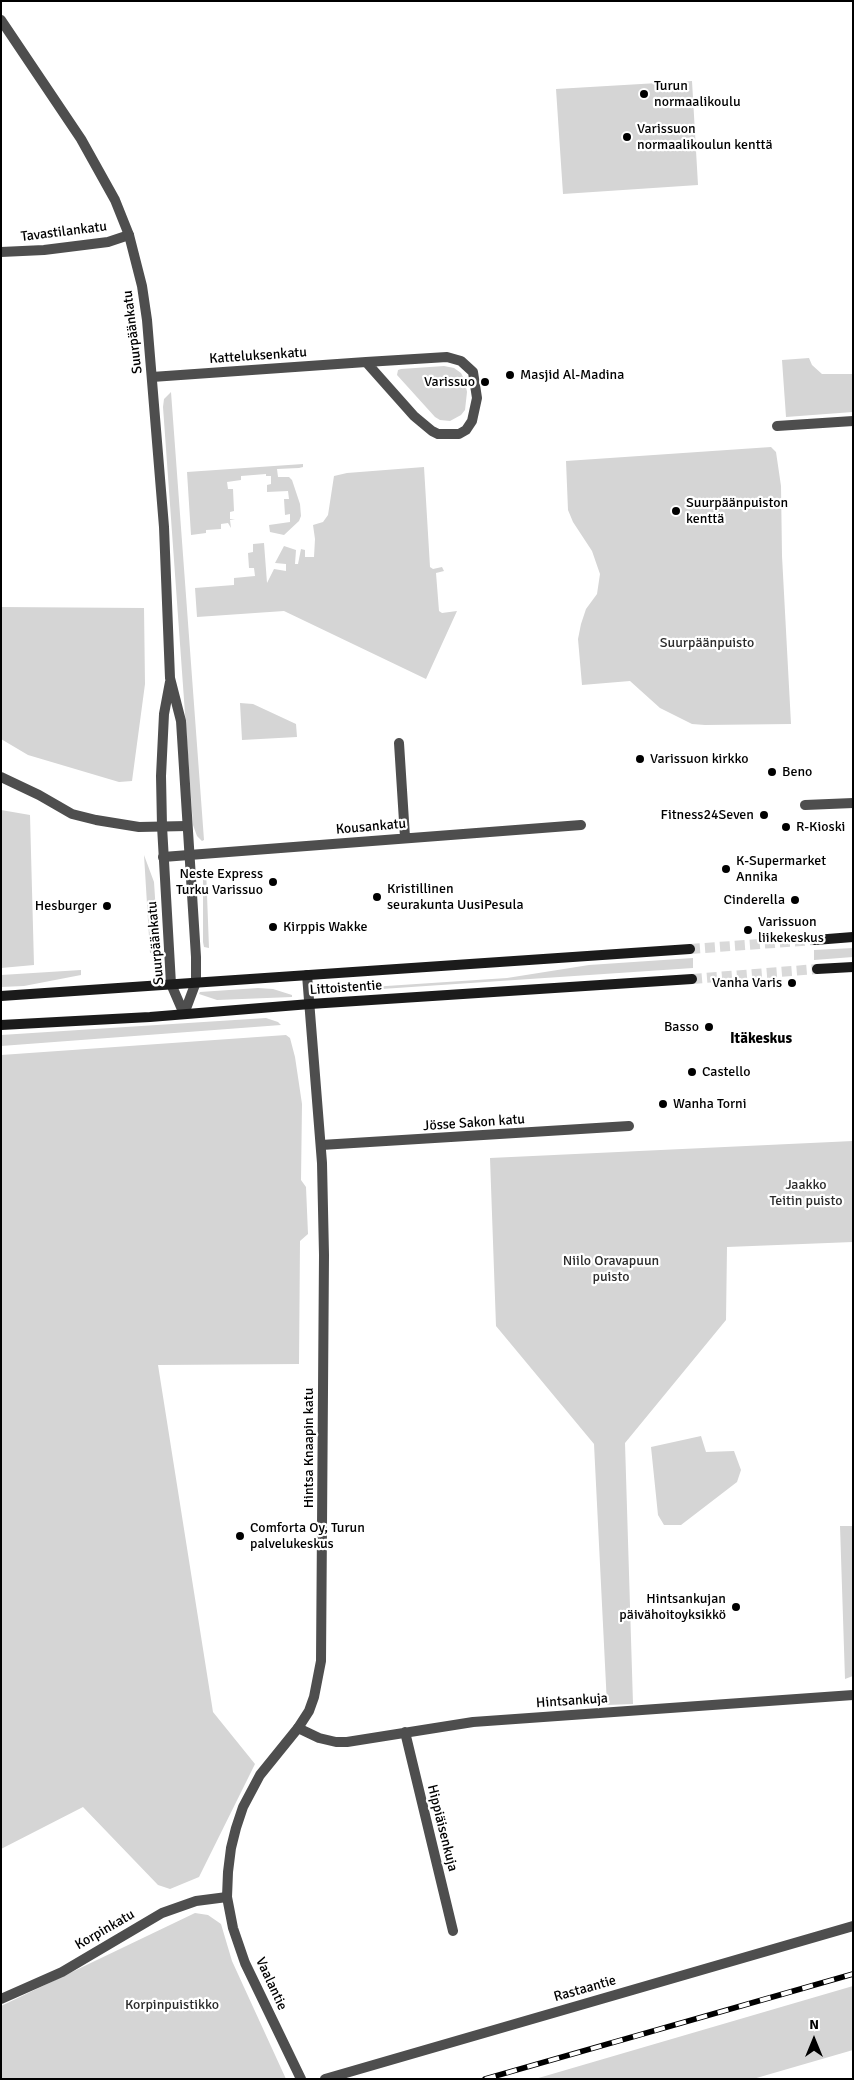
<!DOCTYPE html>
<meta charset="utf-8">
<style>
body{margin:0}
#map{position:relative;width:854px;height:2080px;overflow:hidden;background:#fff;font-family:Signika,sans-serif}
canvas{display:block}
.frame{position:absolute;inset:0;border:2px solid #000;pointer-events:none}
.north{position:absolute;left:789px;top:2015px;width:50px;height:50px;-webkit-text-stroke:4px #fff;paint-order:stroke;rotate:0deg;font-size:14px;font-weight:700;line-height:20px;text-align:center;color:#000}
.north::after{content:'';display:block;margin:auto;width:18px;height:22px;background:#000;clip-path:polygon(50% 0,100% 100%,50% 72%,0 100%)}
</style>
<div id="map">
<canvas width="854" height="2080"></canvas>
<div class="frame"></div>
<div class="north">N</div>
</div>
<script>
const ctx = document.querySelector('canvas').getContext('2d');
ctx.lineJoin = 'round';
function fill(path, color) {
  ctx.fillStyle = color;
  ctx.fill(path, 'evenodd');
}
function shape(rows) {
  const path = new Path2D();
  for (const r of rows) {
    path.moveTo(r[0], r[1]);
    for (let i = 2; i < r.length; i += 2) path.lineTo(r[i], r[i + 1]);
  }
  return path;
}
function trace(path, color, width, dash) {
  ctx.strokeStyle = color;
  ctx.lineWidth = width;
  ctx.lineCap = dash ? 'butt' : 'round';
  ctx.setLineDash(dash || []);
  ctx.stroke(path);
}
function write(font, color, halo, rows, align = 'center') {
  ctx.font = font + ' Signika,sans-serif';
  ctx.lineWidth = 4.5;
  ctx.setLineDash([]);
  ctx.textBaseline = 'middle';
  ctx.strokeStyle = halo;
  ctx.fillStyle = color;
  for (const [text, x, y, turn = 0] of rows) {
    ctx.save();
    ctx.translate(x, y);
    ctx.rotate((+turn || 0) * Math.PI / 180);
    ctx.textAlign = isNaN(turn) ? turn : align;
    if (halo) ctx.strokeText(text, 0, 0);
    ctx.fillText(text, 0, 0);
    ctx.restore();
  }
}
fill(shape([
 [692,81,698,185,563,194,556,89],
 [809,358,812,365,822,374,853,374,853,412,786,417,782,360],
 [444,366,454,368,461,373,465,381,467,392,465,410,461,415,450,421,440,420,435,417,397,375,398,370,401,369],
 [171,392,204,840,202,841,197,836,193,825,163,407,164,399],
 [771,447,776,452,781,486,782,556,791,724,705,725,692,724,660,708,630,681,582,685,578,639,581,624,586,609,597,594,600,574,592,551,573,522,568,510,566,461],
 [303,464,303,467,299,468,277,469,278,477,289,477,292,480,300,504,301,516,299,521,284,535,270,532,269,525,290,522,290,514,285,515,284,499,289,499,288,491,267,492,267,485,271,484,271,476,266,476,266,474,241,476,241,480,227,482,228,489,233,489,234,511,230,512,230,519,235,520,230,520,231,528,228,523,221,524,221,529,206,530,206,533,191,535,187,472],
 [424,467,430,567,433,569,442,567,444,571,436,573,439,611,442,613,457,611,426,679,284,611,197,617,195,588,234,585,234,578,255,576,254,568,249,568,248,553,253,552,253,544,264,543,267,583,274,569,286,571,286,564,275,563,284,546,296,550,295,564,298,564,301,549,305,550,305,557,314,557,315,539,313,525,323,522,328,515,334,476,347,473],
 [1,607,144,608,145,684,132,781,119,782,28,755,1,739],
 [240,703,253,704,296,724,297,737,242,740],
 [1,810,30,815,34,965,1,968],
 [144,855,154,882,157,928,155,953,150,953],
 [203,868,206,868,209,948,204,947,203,942],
 [853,948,853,957,814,960,814,950],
 [693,958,693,968,337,992,341,989,507,978,589,965],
 [81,970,81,975,24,986,1,987,1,975],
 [258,988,273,989,292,995,292,997,217,1000,199,994,200,992],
 [266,1018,278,1022,281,1025,1,1046,1,1035],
 [286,1035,290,1038,295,1057,302,1104,301,1180,306,1187,308,1234,300,1241,299,1364,158,1365,213,1712,255,1764,199,1877,170,1889,158,1885,83,1807,1,1849,1,1055],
 [853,1141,853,1242,727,1247,726,1320,625,1443,633,1704,607,1705,594,1444,496,1326,490,1158],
 [701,1436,706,1452,734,1451,741,1470,737,1482,681,1525,664,1525,658,1515,651,1447],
 [840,1526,853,1526,853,1676,845,1679],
 [195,1913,208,1915,221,1924,232,1961,286,2079,1,2079,1,2006],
 [853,1986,853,2050,753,2079,535,2079]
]), '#d5d5d5');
trace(shape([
 [690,949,815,940],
 [692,979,817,969]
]), '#d9d9d9', 10, [10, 5]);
trace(shape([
 [1,252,44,250,108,242,129,235],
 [152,377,366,362,447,357,461,361,473,372,477,398,472,421,466,430,459,434,438,434,432,431,414,416,366,362],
 [777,426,853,421],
 [399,743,405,837],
 [1,777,39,795,72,814,96,820,139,827,187,826],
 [805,805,853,803],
 [163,857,581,825],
 [321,1145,629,1126],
 [298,1728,319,1738,336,1742,347,1742,473,1722,853,1695],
 [405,1732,453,1931],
 [1,1999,62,1972,162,1913,196,1901,227,1897],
 [325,2079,853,1926]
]), '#4e4e4e', 10);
trace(shape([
 [1,20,81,139,115,200,129,235,142,286,147,320,164,527,170,678,181,721,196,957,196,982,184,1014],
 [170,682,164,714,161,776,162,826,171,984,184,1014],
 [301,2079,245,1963,233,1928,227,1897,228,1872,231,1848,236,1828,243,1807,260,1775,298,1728,309,1711,314,1697,321,1661,324,1255,322,1163,307,975]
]), '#4e4e4e', 10);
trace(shape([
 [815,940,853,937],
 [817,969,853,967],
 [1,996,690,949],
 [1,1025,150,1017,310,1004,692,979]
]), '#1b1b1b', 10);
const rail = shape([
 [485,2079,853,1974]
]);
trace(rail, '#000', 5.5);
trace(rail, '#fff', 4, [11]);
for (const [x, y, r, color] of [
 [644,94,5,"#000"],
 [627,137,5,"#000"],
 [510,375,5,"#000"],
 [485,382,5,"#000"],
 [676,511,5,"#000"],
 [640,759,5,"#000"],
 [772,772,5,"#000"],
 [764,815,5,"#000"],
 [786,827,5,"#000"],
 [726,869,5,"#000"],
 [273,882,5,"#000"],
 [377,897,5,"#000"],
 [795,900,5,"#000"],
 [107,906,5,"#000"],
 [273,927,5,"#000"],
 [748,930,5,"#000"],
 [792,983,5,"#000"],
 [709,1027,5,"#000"],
 [692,1072,5,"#000"],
 [663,1104,5,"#000"],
 [240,1536,5,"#000"],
 [736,1607,5,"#000"]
]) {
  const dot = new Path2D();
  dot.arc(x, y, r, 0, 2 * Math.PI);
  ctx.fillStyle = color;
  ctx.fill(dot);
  trace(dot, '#fff', 2);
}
write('14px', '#000', '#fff', [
 ["Turun",654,86],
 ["normaalikoulu",654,102],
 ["Varissuon",637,129],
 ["normaalikoulun kenttä",637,145],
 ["Masjid Al-Madina",520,375],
 ["Varissuo",475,382,"right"],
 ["Suurpäänpuiston",686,503],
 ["kenttä",686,519],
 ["Varissuon kirkko",650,759],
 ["Beno",782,772],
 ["Fitness24Seven",754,815,"right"],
 ["R-Kioski",796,827],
 ["K-Supermarket",736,861],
 ["Annika",736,877],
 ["Neste Express",263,874,"right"],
 ["Turku Varissuo",263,890,"right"],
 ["Kristillinen",387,889],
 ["seurakunta UusiPesula",387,905],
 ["Cinderella",785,900,"right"],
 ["Hesburger",97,906,"right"],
 ["Varissuon",758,922],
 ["liikekeskus",758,938],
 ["Kirppis Wakke",283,927],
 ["Vanha Varis",782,983,"right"],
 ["Basso",699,1027,"right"],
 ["Castello",702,1072],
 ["Wanha Torni",673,1104],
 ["Comforta Oy, Turun",250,1528],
 ["palvelukeskus",250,1544],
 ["Hintsankujan",726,1599,"right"],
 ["päivähoitoyksikkö",726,1615,"right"]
], 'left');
write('14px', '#000', '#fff', [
 ["Tavastilankatu",64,232,-7],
 ["Suurpäänkatu",133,332,-97],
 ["Katteluksenkatu",258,356,-4],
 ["Kousankatu",371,827,-5],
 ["Suurpäänkatu",156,943,-95],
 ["Littoistentie",346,988,-4],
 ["Jösse Sakon katu",474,1123,-4],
 ["Hintsa Knaapin katu",309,1448,-90],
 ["Hintsankuja",572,1701,-4],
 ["Hippiäisenkuja",442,1828,76],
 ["Korpinkatu",105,1930,-30],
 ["Vaalantie",271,1984,65],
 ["Rastaantie",585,1989,-16]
]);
write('14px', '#2c2c2c', '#fff', [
 ["Suurpäänpuisto",707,643],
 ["Jaakko",806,1185],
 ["Teitin puisto",806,1201],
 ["Niilo Oravapuun",611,1261],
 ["puisto",611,1277],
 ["Korpinpuistikko",172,2005]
]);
write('bold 15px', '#000', '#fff', [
 ["Itäkeskus",761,1039]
]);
</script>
